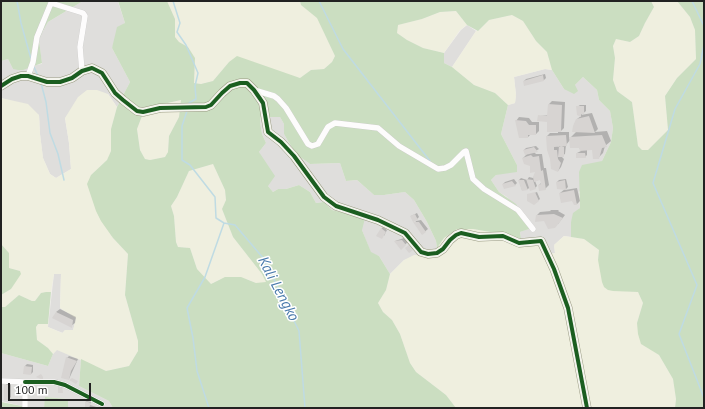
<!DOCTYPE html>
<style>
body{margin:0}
#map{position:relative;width:705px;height:409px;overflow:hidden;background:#f0eeeb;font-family:"PT Sans",sans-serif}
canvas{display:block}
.frame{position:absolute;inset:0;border:2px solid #222;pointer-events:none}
.scale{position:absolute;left:8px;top:383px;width:83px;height:18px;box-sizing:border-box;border:2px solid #222;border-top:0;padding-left:5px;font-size:12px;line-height:14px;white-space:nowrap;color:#222;-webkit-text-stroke:3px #fff;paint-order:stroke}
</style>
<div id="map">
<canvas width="705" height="409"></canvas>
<div class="frame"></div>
<div class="scale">100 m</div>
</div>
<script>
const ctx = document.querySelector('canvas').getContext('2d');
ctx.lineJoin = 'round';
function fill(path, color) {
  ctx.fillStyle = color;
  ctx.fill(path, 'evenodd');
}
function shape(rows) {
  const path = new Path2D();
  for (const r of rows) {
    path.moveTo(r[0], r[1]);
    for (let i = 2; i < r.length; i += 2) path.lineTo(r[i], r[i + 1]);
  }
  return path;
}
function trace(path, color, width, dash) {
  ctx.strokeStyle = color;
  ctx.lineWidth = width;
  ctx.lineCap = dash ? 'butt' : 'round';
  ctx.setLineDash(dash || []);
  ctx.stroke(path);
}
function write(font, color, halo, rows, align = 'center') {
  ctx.font = font + ' "PT Sans",sans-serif';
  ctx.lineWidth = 3;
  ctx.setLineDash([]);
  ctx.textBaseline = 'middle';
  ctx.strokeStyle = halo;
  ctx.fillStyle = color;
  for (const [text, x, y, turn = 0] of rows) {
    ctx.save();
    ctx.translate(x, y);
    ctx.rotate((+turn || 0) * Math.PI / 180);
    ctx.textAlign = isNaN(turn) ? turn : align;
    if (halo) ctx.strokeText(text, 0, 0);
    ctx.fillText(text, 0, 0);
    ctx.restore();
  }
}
fill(shape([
 [83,1,118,2,125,23,112,48,130,82,117,107,108,94,65,118,69,143,71,169,56,178,50,174,43,158,40,134,39,115,12,101,1,98,1,61,8,59,13,69,42,64,39,40,43,31,48,22],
 [467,25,476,31,452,67,444,63,444,53,461,30],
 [545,69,552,70,564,89,575,85,583,77,597,90,599,100,610,111,613,128,611,142,602,161,579,192,580,208,571,222,571,237,564,236,554,245,555,253,543,256,522,247,520,232,531,228,507,197,499,192,491,180,496,175,517,165,501,134,508,105,515,103,516,95,514,77],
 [262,116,280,117,284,124,284,134,288,141,296,154,310,164,340,163,346,181,357,180,374,195,384,195,405,192,414,200,427,222,436,241,437,248,431,255,404,260,390,274,379,256,371,253,362,230,349,213,332,210,324,202,316,203,310,192,299,185,286,189,278,189,273,192,268,186,259,152,266,143,262,134,260,122],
 [54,274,61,274,60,308,76,318,73,331,65,330,63,333,48,327],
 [57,349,81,359,79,386,109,401,113,408,68,408,68,399,46,397,44,408,22,408,22,406,1,401,1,353,48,366,53,354]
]), '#dfdedc');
fill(shape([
 [167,1,300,1,301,5,317,17,335,56,332,62,324,69,311,70,300,78,229,62,213,81,201,84,194,83,195,58,188,47,179,42,175,37,175,19],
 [651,1,677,1,690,17,695,30,696,59,677,78,665,96,668,130,648,150,642,150,638,146,632,102,617,91,613,80,615,58,613,46,616,39,630,42,639,36,645,23,654,7],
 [456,11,467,25,460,30,444,53,423,48,407,40,397,33,398,25,422,19,440,12],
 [512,15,523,21,536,41,547,52,552,70,545,69,514,77,516,95,515,103,508,105,495,93,474,85,452,67,476,31,478,31,489,20],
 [87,90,97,90,108,94,117,107,111,129,111,151,107,160,91,175,113,238,128,254,125,295,138,341,138,351,129,366,106,371,57,350,53,354,48,348,37,340,36,327,38,324,48,324,48,327,62,333,65,330,73,330,76,318,60,308,61,274,54,274,51,292,41,293,35,301,32,301,19,295,5,307,1,307,1,295,11,289,20,271,9,268,9,253,1,244,1,98,28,104,39,115,40,134,43,158,50,174,56,178,71,169,69,143,65,118,78,97],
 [182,100,179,117,169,136,168,152,165,157,150,160,145,159,140,150,137,129,145,108],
 [213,164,225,190,226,200,222,209,233,237,262,274,267,283,256,283,247,279,220,279,211,284,197,269,190,248,178,247,176,242,174,216,171,206,177,197,189,171],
 [457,229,473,229,502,234,521,239,523,247,539,245,543,256,555,253,554,245,564,236,584,239,599,250,598,260,626,291,638,292,643,303,637,323,642,344,659,355,673,379,676,399,675,408,456,408,446,395,416,372,410,363,400,334,392,320,383,312,378,303,386,290,390,274,404,260,414,255,431,255,444,238]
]), '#efefdf');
fill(shape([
 [2,1,83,1,48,22,43,31,39,40,42,63,23,70,18,70,13,69,8,59,1,61],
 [118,1,167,1,175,19,175,37,179,42,188,47,195,58,194,83,201,84,213,81,229,62,237,56,300,78,311,70,324,69,332,62,335,56,317,18,301,5,300,1,651,1,654,7,645,23,639,36,630,42,616,39,613,46,615,58,613,80,617,91,632,102,638,146,642,150,648,150,668,130,665,96,677,78,696,59,695,30,690,17,677,1,704,1,704,408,675,408,676,399,673,379,659,355,641,344,638,334,637,323,643,303,638,292,613,291,608,290,604,287,602,282,598,260,599,250,584,239,571,237,571,222,573,213,580,208,579,172,582,165,602,161,611,142,613,128,610,111,599,100,597,90,583,77,575,85,578,91,574,94,564,89,552,70,547,52,536,41,523,21,512,15,489,20,478,31,467,25,456,11,440,12,422,19,398,25,397,33,407,40,423,48,444,53,444,63,452,67,474,85,495,93,508,105,501,134,517,165,517,172,496,175,491,180,499,192,516,204,524,219,532,228,520,232,521,239,502,234,473,229,457,229,444,238,437,248,436,241,427,222,414,200,405,192,384,195,374,195,357,180,346,181,340,163,310,164,296,154,288,141,284,134,284,124,280,117,261,117,260,122,262,134,266,143,259,152,275,176,268,186,273,192,278,189,286,189,299,185,310,192,316,203,324,202,332,210,365,218,362,230,371,252,379,256,390,274,386,290,378,303,383,312,392,320,400,334,410,363,416,372,446,395,456,408,113,408,109,401,79,386,81,359,106,371,129,366,138,351,138,341,125,295,128,254,113,238,101,221,96,211,87,184,91,175,107,160,111,151,111,129,117,107,130,82,112,48,117,27,125,23],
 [181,100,179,117,169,136,168,152,165,157,150,160,145,159,140,150,137,129,145,108],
 [213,164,225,190,226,200,222,209,233,237,262,274,266,282,256,283,241,277,225,277,211,284,197,269,190,248,178,247,176,242,174,216,171,206,177,197,189,171],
 [1,244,9,253,9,268,20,271,21,274,11,289,1,295],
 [46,292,51,292,48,324,38,324,36,327,37,340,48,348,53,354,48,366,1,353,1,307,5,307,19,295,32,301,35,301,41,293],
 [45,397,68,399,68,408,44,408],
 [1,402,22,406,22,408,1,408]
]), '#cbdec1');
fill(shape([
 [545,74,546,78,544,80,525,85,524,81,526,79],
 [552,101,565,102,564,128,560,132,569,132,569,139,576,132,577,119,581,116,577,107,580,105,586,105,586,111,581,115,592,113,598,129,595,132,607,131,611,141,605,146,603,153,598,158,593,149,587,149,587,155,585,157,577,153,581,151,579,147,570,140,566,145,565,154,561,156,564,159,561,167,558,171,547,136,550,133,558,133,558,131,548,118,539,117,552,116,540,115,548,115,549,104],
 [519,117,529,118,532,122,539,122,539,131,536,134,531,134,528,137,516,121],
 [536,146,539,149,534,152,536,154,542,154,544,168,546,168,549,185,545,189,539,185,542,182,541,179,535,181,537,186,535,188,530,187,528,189,522,190,519,180,521,178,527,180,529,177,533,178,537,171,523,158,528,153,524,150,526,148],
 [514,179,517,183,515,185,505,188,503,184,505,182],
 [566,179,568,187,565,190,577,188,580,201,577,204,560,193,565,189,557,182,559,180],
 [537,192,540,199,534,204,529,195],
 [550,210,559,210,558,211,565,215,558,224,545,220,537,215,540,212,551,211],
 [417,213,419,217,417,219,411,216],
 [421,220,428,229,422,234,415,223,416,221],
 [383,227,387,230,384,236,381,229],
 [404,238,408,242,401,248,395,241],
 [60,309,76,317,75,323,71,326,56,312],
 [69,356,78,359,69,379,67,358],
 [27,364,33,365,33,372,31,374,25,366],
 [7,384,11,384,11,397,9,399,5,386],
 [86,401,91,402,90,405,100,408,86,408]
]), '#0003');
trace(shape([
 [17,1,21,23,31,59],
 [173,1,180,23,177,32,186,45,198,73,195,86,196,99,189,103,188,105],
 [319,1,343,49,430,161],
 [692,1,704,26],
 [704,45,700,64,675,109,653,183,697,285,679,334,704,398],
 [34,67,38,76],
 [41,83,46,102,50,133,58,154,64,180],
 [187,111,182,126,182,160,190,165,215,197,216,218,224,223,235,225,264,259,299,331,305,408],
 [209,408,197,371,193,338,187,308,205,277,224,223]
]), '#bfdbe3', 1.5);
fill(shape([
 [543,75,544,81,524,86,523,81],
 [548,104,562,105,561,132,547,132,547,122,537,121,538,115,547,116],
 [576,106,584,106,584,114,581,114,581,117,577,115],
 [589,116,595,133,572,132,573,126,576,119],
 [515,120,526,121,529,125,536,125,536,135,528,135,528,138,519,138],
 [566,135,567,146,554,147,554,150,557,150,558,159,561,163,558,172,551,169,550,159,547,150,546,136],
 [602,135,607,147,602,148,599,159,593,159,592,150,580,151,579,148,570,148,569,137],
 [559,146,564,147,564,157,558,157],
 [534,147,538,152,525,155,523,150],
 [576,153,585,153,586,158,576,158],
 [531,155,533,157,539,156,541,171,543,170,546,190,539,191,538,185,541,184,540,180,534,182,533,177,535,172,530,173,530,166,524,164,522,158],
 [526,179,533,180,536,189,530,191],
 [518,180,524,180,528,190,522,191],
 [565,180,566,190,557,189,556,182],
 [512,181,516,186,504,189,502,184],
 [574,190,577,205,574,205,572,201,561,203,559,193],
 [535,192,539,201,534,205,527,201,527,194],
 [415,214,418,220,413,222,410,216],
 [554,214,563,218,555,228,548,229,544,221,535,222,536,215],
 [413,222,419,222,426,232,422,235],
 [381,228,386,232,382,239,376,236],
 [402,240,406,245,401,250,394,241],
 [409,245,413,250,409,253,405,248],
 [56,312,73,320,72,328,52,318],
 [66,357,77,361,71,371,69,380,72,378,78,381,76,384,69,380,61,378],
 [24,366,32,367,31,375,23,374],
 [41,374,43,377,43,380,36,377],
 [62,384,63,393,58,393,58,385],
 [4,385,9,385,9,400,4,400],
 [85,401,91,403,89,408,85,408]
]), '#d7d4d2');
const street = shape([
 [52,1,51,3,83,13,85,16,80,47,82,71],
 [28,76,33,62,37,37,51,3],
 [254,90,274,96,278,99,286,108,308,144,312,146,318,144,328,127,335,123,378,128,399,146,438,169,445,168,451,165,464,152,466,151,473,179,484,189,518,210,533,229],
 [1,381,25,382,25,408],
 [25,382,54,382,65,385,102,404]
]);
const secondary = shape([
 [1,86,12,79,21,76,28,76,47,82,60,82,72,78,82,71,92,68,102,73,115,93,123,100,137,111,143,112,160,108,206,107,211,105,222,93,230,86,240,83,247,83,254,90,263,103,268,132,281,142,294,156,324,197,336,206,378,220,405,233,421,252,428,254,437,253,443,249,450,240,456,235,461,233,479,237,503,236,519,243,541,241,554,269,568,308,587,408]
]);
trace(street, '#c9c8c7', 6);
trace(secondary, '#999a82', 9);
trace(street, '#fdfcfc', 5.5);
trace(secondary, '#f4f4ed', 8);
trace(shape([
 [1,86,12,79,21,76,28,76,47,82,60,82,72,78,82,71,92,68,102,73,115,93,123,100,137,111,143,112,160,108,206,107,211,105,222,93,230,86,240,83,247,83,254,90,263,103,268,132,281,142,294,156,324,197,336,206,378,220,405,233,421,252,428,254,437,253,443,249,450,240,456,235,461,233,479,237,503,236,519,243,541,241,554,269,568,308,587,408],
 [25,382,54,382,65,385,102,404]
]), '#1b5e20', 4);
write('italic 15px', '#4a7aab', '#fff', [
 ["Kali Lengko",278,289,62]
]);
</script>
